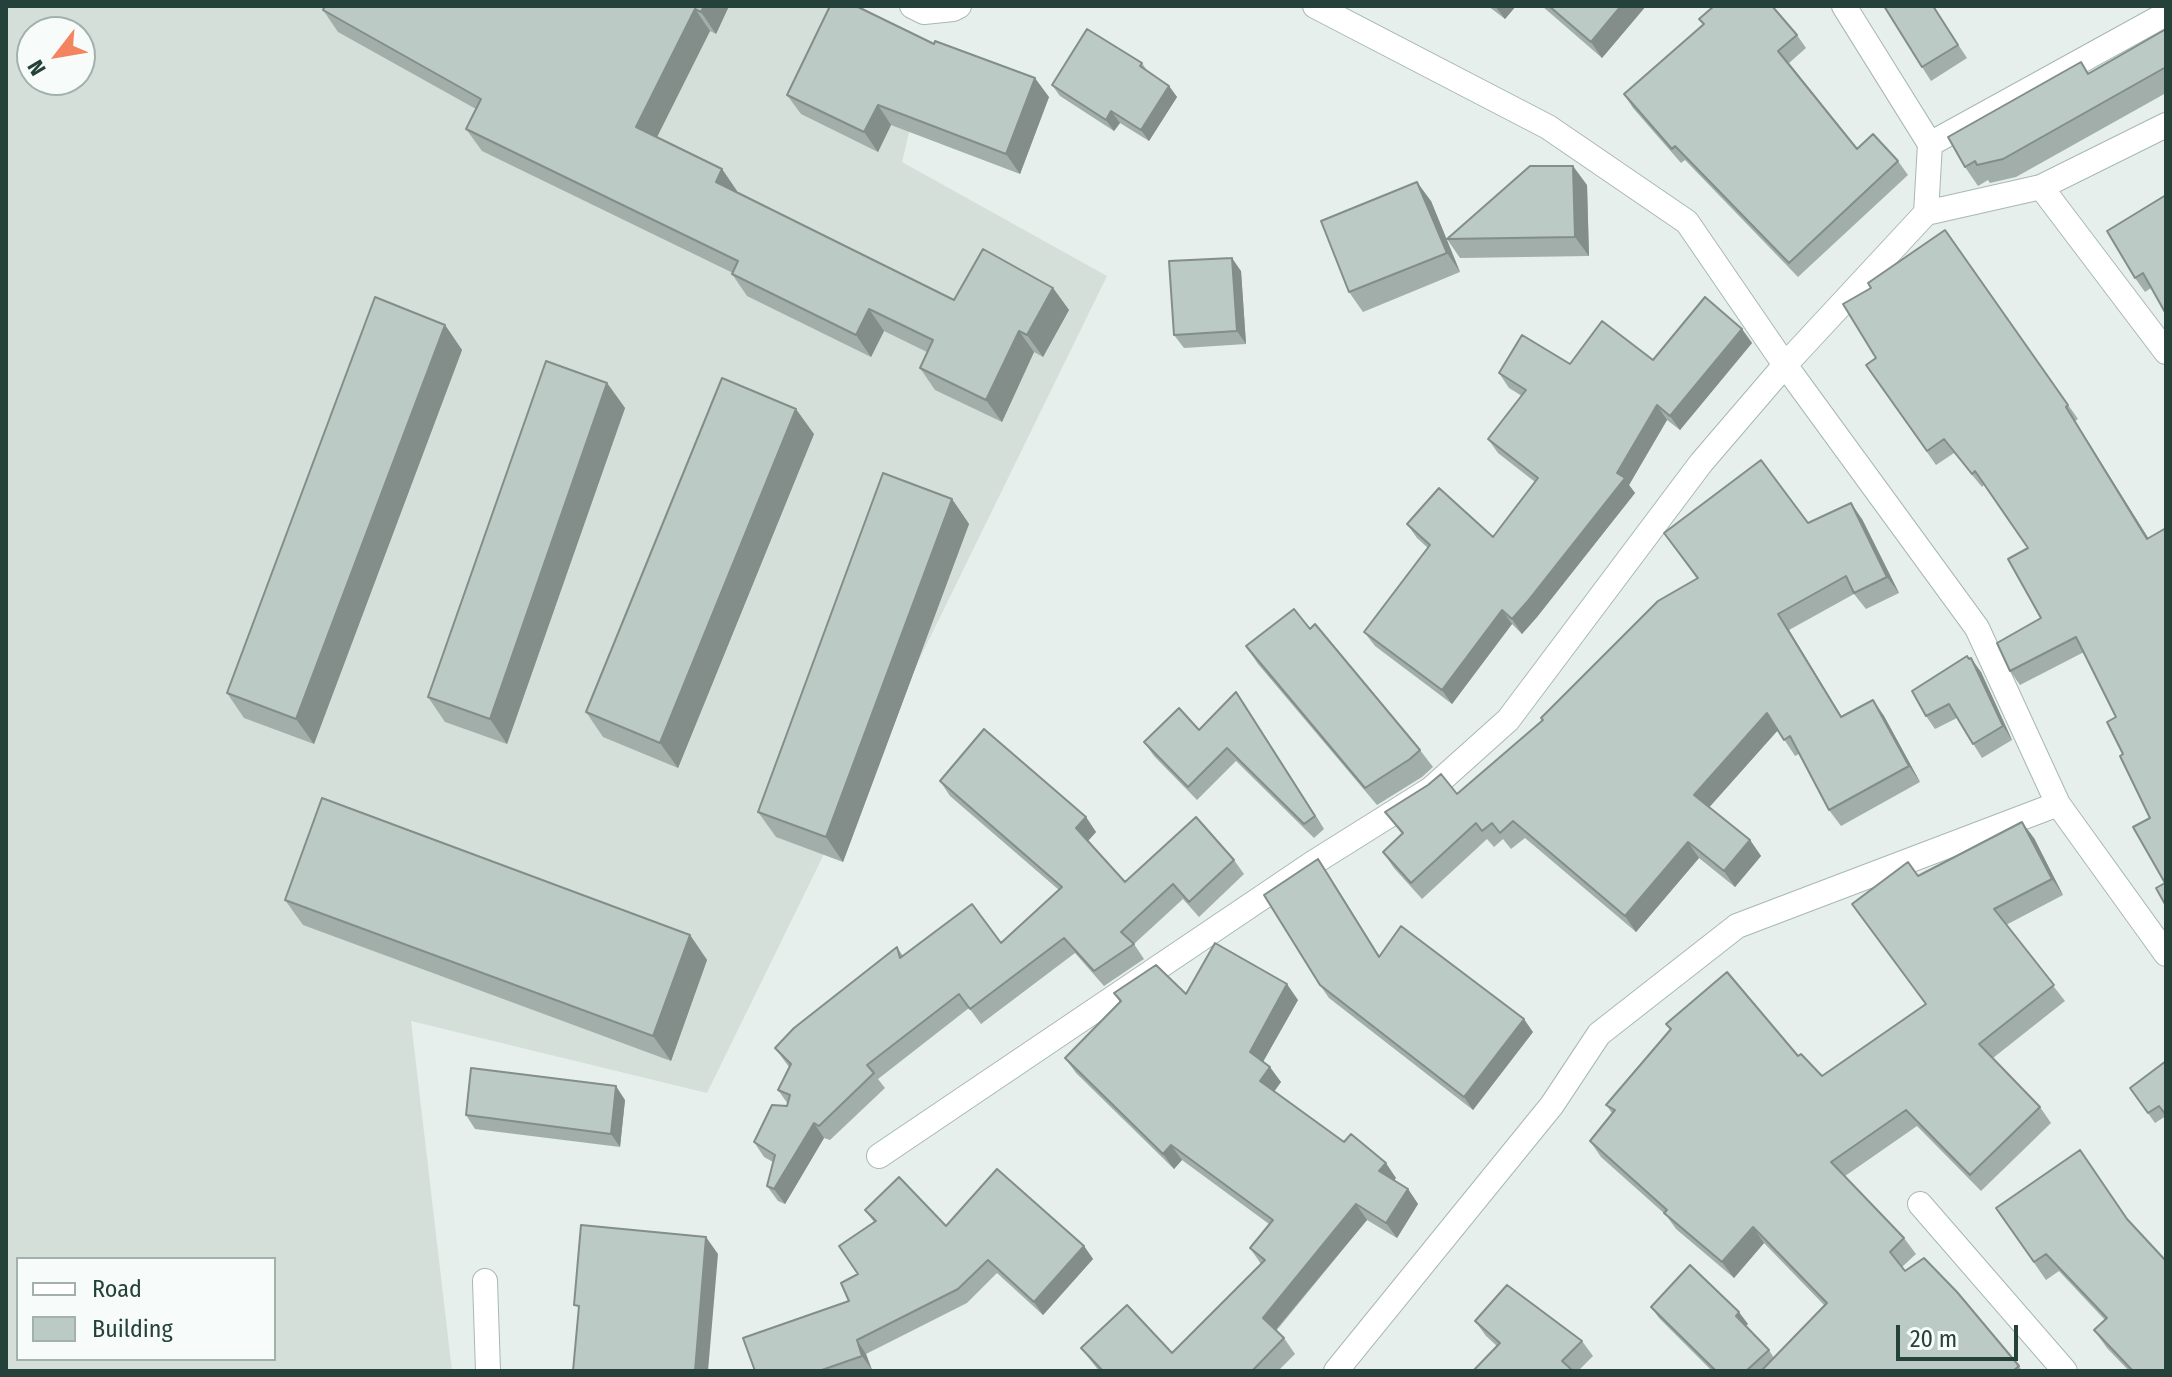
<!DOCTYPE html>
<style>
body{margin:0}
#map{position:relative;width:2172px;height:1377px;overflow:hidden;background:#e6efeb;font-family:"Fira Sans Condensed",sans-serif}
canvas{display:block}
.frame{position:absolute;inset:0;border:8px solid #24423a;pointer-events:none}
.legend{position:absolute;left:16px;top:1257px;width:260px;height:104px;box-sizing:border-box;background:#f7fbf9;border:2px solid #a3b1ad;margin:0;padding:10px 14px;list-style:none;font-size:24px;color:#24423a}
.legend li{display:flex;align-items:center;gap:16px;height:40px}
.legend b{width:40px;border:2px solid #a3b1ad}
.north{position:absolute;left:16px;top:16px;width:80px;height:80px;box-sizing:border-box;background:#f7fbf9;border:2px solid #a3b1ad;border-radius:50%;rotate:239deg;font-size:22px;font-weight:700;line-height:32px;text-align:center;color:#24423a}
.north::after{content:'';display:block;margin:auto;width:28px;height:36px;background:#f4845f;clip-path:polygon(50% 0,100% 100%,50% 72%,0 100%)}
.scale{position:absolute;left:1896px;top:1325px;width:122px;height:36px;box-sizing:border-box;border:4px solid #24423a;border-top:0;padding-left:10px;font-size:24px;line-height:28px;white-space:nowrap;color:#24423a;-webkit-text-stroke:6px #f7fbf9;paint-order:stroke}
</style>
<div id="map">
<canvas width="2172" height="1377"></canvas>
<div class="frame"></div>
<ul class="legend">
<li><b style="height:10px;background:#fff"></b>Road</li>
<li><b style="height:22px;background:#bbcac4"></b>Building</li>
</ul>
<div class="north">N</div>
<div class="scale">20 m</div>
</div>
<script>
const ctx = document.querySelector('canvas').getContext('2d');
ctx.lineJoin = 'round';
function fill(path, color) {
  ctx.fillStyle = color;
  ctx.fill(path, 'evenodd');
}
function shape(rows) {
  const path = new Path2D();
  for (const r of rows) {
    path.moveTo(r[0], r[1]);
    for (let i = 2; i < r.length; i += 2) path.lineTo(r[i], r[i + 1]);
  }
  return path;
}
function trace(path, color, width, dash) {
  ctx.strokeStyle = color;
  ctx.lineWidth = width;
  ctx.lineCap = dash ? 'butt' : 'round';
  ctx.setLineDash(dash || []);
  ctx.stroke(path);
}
fill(shape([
 [6,6,852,6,930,45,902,162,1107,276,707,1093,411,1021,452,1371,6,1371],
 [32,32,80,32,80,80,32,80],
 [18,1259,274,1259,274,1359,18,1359]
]), '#d4dfda');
const minor = shape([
 [912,6,924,12,953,9,959,6],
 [1315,6,1548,127,1687,222,1785,365,1977,628,2058,804,2166,954],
 [1844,6,1930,144,1926,213],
 [1930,144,2166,14],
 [2041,187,2166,352],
 [879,1156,1313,863,1431,789,1508,720,1701,463,1785,365,1926,213,2041,187,2166,125],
 [1920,1204,2065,1371],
 [485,1281,488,1371],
 [1336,1371,1552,1105,1599,1034,1737,926,2058,804]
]);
trace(minor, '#a8b8b2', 26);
trace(minor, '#fff', 24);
fill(shape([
 [325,6,729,6,716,34,710,31,657,137,722,169,737,191,737,192,954,300,1053,288,1069,310,1043,357,1034,352,1002,422,935,390,920,368,927,352,884,331,871,357,747,296,732,274,733,273,482,151,466,129,476,109,338,32,323,10],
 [1488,6,1516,6,1505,19],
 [1542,6,1646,6,1602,58],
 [1933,6,1967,58,1931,81,1922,67],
 [1699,19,1797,35,1806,48,1789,63,1857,149,1898,161,1908,175,1798,277,1685,160,1681,163,1633,108,1624,94,1704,25],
 [2166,29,2166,93,2016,177,1990,183,1988,180,1978,186,1965,167,2088,73],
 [934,44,1049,97,1020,174,891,125,878,152,801,114,787,95],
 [1142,63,1148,72,1169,86,1177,97,1149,141,1120,123,1114,131,1060,96,1052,85],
 [1587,185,1589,256,1460,258,1447,239],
 [2166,195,2151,288,2145,292,2135,278],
 [1431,201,1460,272,1363,312,1349,292],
 [1945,230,2078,419,2075,421,2148,538,2165,883,2150,818,2123,754,2116,717,2084,652,2020,685,2010,671,2041,618,2028,548,1984,485,1982,487,1954,453,1936,465,1866,365,1876,358,1871,288],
 [1241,271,1246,344,1184,348,1174,335],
 [445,325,462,350,314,744,244,718,227,693],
 [1742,329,1752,343,1680,430,1667,420,1629,485,1635,493,1537,617,1522,634,1512,624,1452,704,1375,646,1364,632,1428,548,1417,538,1407,524,1493,537,1535,482,1498,453,1488,439,1522,396,1509,388,1499,373,1570,364,1653,360],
 [607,383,625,408,507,744,445,722,428,697],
 [814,434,678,768,603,737,586,712],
 [952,499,969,524,843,862,776,837,758,812],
 [1862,519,1899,593,1866,609,1854,594,1789,630,1842,717,1873,700,1884,716,1920,782,1841,826,1829,810,1799,754,1795,756,1778,730,1709,807,1750,840,1761,856,1735,887,1699,858,1636,932,1525,838,1511,849,1503,839,1494,847,1487,839,1422,899,1394,868,1383,852,1402,834,1385,812,1457,794,1543,720,1697,579,1664,533],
 [1310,629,1420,750,1433,767,1422,777,1377,805,1258,664,1246,646],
 [1981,672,2012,740,1982,758,1957,718,1935,729,1926,716],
 [1236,692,1324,829,1314,838,1236,761,1197,800,1154,756,1144,742,1199,730],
 [940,781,1086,817,1096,832,1088,841,1125,882,1234,860,1244,874,1199,917,1183,899,1134,944,1144,959,1104,986,1075,953,981,1024,969,1008,878,1079,885,1088,830,1140,824,1138,785,1204,778,1201,767,1186,773,1162,764,1157,754,1142,787,1106,788,1104,778,1090,789,1067,775,1048,897,947,903,956,1001,943,1059,890,950,796],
 [2034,838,2063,895,2006,925,2065,1001,1993,1058,2040,1107,2051,1123,1981,1191,1917,1126,1845,1176,1904,1238,1916,1254,1902,1267,1905,1271,2019,1366,2022,1371,1712,1371,1659,1318,1651,1307,1748,1324,1746,1326,1769,1350,1774,1358,1825,1306,1764,1243,1734,1278,1676,1229,1666,1215,1601,1157,1590,1141,1612,1113,1606,1105,1671,1030,1666,1024,1798,1056,1822,1076,1925,1005,1918,876],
 [1318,859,1379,956,1533,1032,1473,1110,1329,998,1320,985],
 [285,900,690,935,707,960,671,1061,303,925],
 [1114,993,1186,994,1298,1000,1263,1062,1281,1082,1274,1091,1344,1142,1396,1178,1394,1180,1408,1189,1418,1204,1397,1238,1367,1220,1276,1331,1284,1338,1295,1354,1278,1371,1099,1371,1081,1348,1172,1353,1261,1264,1250,1248,1269,1224,1182,1160,1174,1169,1076,1073,1065,1058,1120,1002],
 [2166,1061,2166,1116,2155,1123,2130,1088],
 [625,1100,620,1147,475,1129,466,1115],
 [2080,1150,2166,1371,2129,1371,2107,1348,2094,1330,2105,1320,2059,1271,2046,1280,1996,1208],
 [865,1210,946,1226,1084,1246,1093,1259,1043,1315,997,1273,967,1303,866,1354,872,1370,867,1371,755,1371,849,1301,874,1222],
 [1475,1321,1582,1341,1593,1356,1578,1371,1473,1371,1497,1346,1486,1336]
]), '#a1aea9');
fill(shape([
 [704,6,729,6,716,34,701,12],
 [1495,6,1516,6,1505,19],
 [1621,6,1646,6,1602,58,1591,42],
 [695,9,710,31,651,149,636,127],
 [1035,78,1049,97,1020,174,1006,154],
 [1169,86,1177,97,1149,141,1141,130],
 [878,105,891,125,878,152,864,132],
 [1111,111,1120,123,1114,131,1106,120],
 [1573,166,1587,185,1589,256,1575,237],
 [722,169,737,191,731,204,716,182],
 [1417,182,1431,201,1460,272,1447,253],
 [1232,258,1241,271,1246,344,1237,331],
 [1053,288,1069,310,1043,357,1027,335],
 [869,309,884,331,871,357,856,335],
 [445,325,462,350,314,744,296,719],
 [1742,329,1752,343,1680,430,1670,416],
 [1019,331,1034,352,1002,422,986,400],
 [607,383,625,408,507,744,490,719],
 [1657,405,1667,420,1629,485,1635,493,1537,617,1522,634,1512,619,1617,473],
 [2066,407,2075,421,2157,552,2147,539],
 [796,409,814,434,678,768,660,743],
 [952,499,969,524,843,862,826,837],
 [1851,503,1862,519,1899,593,1887,577],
 [1502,610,1512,624,1452,704,1442,690],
 [1778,614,1789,630,1852,734,1841,717],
 [1971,658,1981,672,2012,740,2003,726],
 [1236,692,1245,705,1324,829,1315,816],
 [1873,700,1884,716,1920,782,1909,766],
 [1767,713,1779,729,1706,811,1694,795],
 [1086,817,1096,832,1086,843,1076,828],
 [2022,822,2034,838,2063,895,2052,879],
 [1750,840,1761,856,1735,887,1724,871],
 [1688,842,1699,858,1636,932,1625,916],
 [1318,859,1327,872,1388,970,1379,957],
 [690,935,707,960,671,1061,653,1036],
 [1287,984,1298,1000,1260,1067,1250,1052],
 [1524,1019,1533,1032,1473,1110,1464,1097],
 [1270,1067,1281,1082,1271,1096,1260,1081],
 [616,1086,625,1100,620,1147,611,1134],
 [814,1123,824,1138,785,1204,774,1189],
 [1171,1145,1182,1160,1174,1169,1163,1154],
 [1386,1163,1396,1178,1389,1186,1379,1171],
 [1408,1189,1418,1204,1397,1238,1386,1223],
 [1356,1204,1367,1220,1273,1333,1263,1318],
 [1753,1227,1764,1243,1734,1278,1722,1262],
 [706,1237,718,1254,708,1371,695,1371],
 [1084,1246,1093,1259,1043,1315,1034,1302],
 [1739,1312,1748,1324,1744,1327,1736,1316],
 [857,1340,866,1354,872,1370,862,1356]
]), '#838d89');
const building = shape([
 [325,6,704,6,701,12,695,9,636,127,722,169,716,182,954,300,983,249,1053,288,1027,335,1019,331,986,400,920,368,933,340,869,309,856,335,732,274,738,261,466,129,481,99,323,10,325,6],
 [830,6,856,6,934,44,935,41,1035,78,1006,154,878,105,864,132,787,95,830,6],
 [1549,6,1621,6,1591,42,1549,6],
 [1714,6,1772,6,1797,35,1778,51,1857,149,1873,134,1898,161,1789,263,1675,146,1672,149,1624,94,1704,24,1699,19,1714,6],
 [1884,6,1933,6,1958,45,1922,67,1884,6],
 [1087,29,1142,63,1140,66,1169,86,1141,130,1111,111,1106,120,1052,85,1087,29],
 [2166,29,2166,67,2003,159,1977,165,1975,161,1965,167,1948,137,2081,62,2088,74,2166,29],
 [1530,166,1573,166,1575,237,1447,239,1530,166],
 [1417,182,1447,253,1349,292,1321,221,1417,182],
 [2166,195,2166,314,2143,273,2135,278,2107,231,2166,195],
 [1945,230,2068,405,2066,407,2147,539,2166,528,2166,906,2156,888,2165,883,2133,827,2150,818,2120,756,2123,754,2107,722,2116,717,2076,637,2010,671,1997,643,2041,618,2008,559,2028,548,1975,471,1972,474,1944,439,1927,451,1866,365,1876,358,1843,304,1871,288,1868,283,1945,230],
 [1232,258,1237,331,1174,335,1169,261,1232,258],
 [375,297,445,325,296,719,227,693,375,297],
 [1705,297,1742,329,1670,416,1657,405,1617,473,1625,478,1527,602,1512,619,1502,610,1442,690,1364,632,1430,545,1407,524,1439,488,1493,537,1538,478,1488,439,1526,390,1499,373,1522,335,1570,364,1602,321,1653,360,1705,297],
 [546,361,607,383,490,719,428,697,546,361],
 [722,378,796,409,660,743,586,712,722,378],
 [1761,460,1808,523,1851,503,1887,577,1854,593,1846,576,1778,614,1841,717,1873,700,1909,766,1829,810,1790,736,1784,740,1767,713,1694,795,1750,840,1724,871,1688,842,1625,916,1513,821,1500,833,1492,823,1482,831,1476,823,1411,883,1383,852,1403,833,1385,812,1428,785,1441,774,1457,794,1543,720,1541,718,1658,601,1698,578,1664,533,1761,460],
 [883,473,952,499,826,837,758,812,883,473],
 [1294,609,1310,629,1315,624,1420,750,1410,759,1365,788,1246,646,1294,609],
 [1967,656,1969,659,1971,658,2003,726,1973,744,1949,704,1926,716,1912,691,1967,656],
 [1236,692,1315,816,1304,824,1227,748,1188,787,1144,742,1179,708,1199,730,1236,692],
 [984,729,1086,817,1076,828,1125,882,1196,817,1234,860,1189,902,1173,884,1121,932,1134,944,1094,971,1064,938,970,1009,959,994,867,1065,874,1073,819,1126,814,1123,774,1189,767,1186,775,1155,754,1142,772,1105,787,1106,790,1095,778,1090,791,1064,775,1048,794,1028,897,947,900,958,972,904,1001,943,1062,887,940,781,984,729],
 [322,798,690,935,653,1036,285,900,322,798],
 [2022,822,2052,879,1994,909,2054,985,1979,1044,2040,1107,1970,1175,1906,1110,1831,1162,1904,1238,1890,1252,1905,1271,1924,1258,1957,1292,2019,1366,2013,1371,1761,1371,1827,1303,1753,1227,1722,1262,1664,1213,1667,1210,1590,1141,1615,1110,1606,1105,1671,1029,1666,1024,1727,972,1798,1056,1801,1054,1822,1076,1926,1004,1852,904,1908,862,1918,876,2022,822],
 [1318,859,1379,957,1401,926,1524,1019,1464,1097,1320,985,1264,895,1318,859],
 [1215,943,1287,984,1250,1052,1270,1067,1260,1081,1344,1142,1351,1134,1386,1163,1379,1171,1408,1189,1386,1223,1356,1204,1263,1318,1284,1338,1252,1371,1103,1371,1081,1348,1127,1305,1172,1353,1265,1260,1250,1248,1273,1220,1171,1145,1163,1154,1065,1058,1121,1001,1114,993,1156,965,1186,994,1215,943],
 [2166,1061,2166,1115,2159,1106,2148,1113,2130,1088,2166,1061],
 [471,1068,616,1086,611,1134,466,1115,471,1068],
 [2080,1150,2127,1219,2166,1261,2166,1371,2133,1371,2094,1330,2107,1318,2046,1254,2034,1262,1996,1208,2080,1150],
 [997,1169,1084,1246,1034,1302,988,1260,958,1289,857,1340,862,1356,819,1371,755,1371,743,1338,849,1301,841,1283,858,1274,839,1246,876,1221,865,1210,899,1177,946,1226,997,1169],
 [581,1225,706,1237,695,1371,573,1371,579,1306,574,1305,581,1225],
 [1690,1265,1739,1312,1736,1316,1769,1350,1746,1371,1716,1371,1651,1307,1690,1265],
 [1507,1285,1582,1341,1562,1361,1573,1371,1473,1371,1500,1343,1475,1321,1507,1285]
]);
fill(building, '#bbcac4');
trace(building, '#838d89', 2);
</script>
